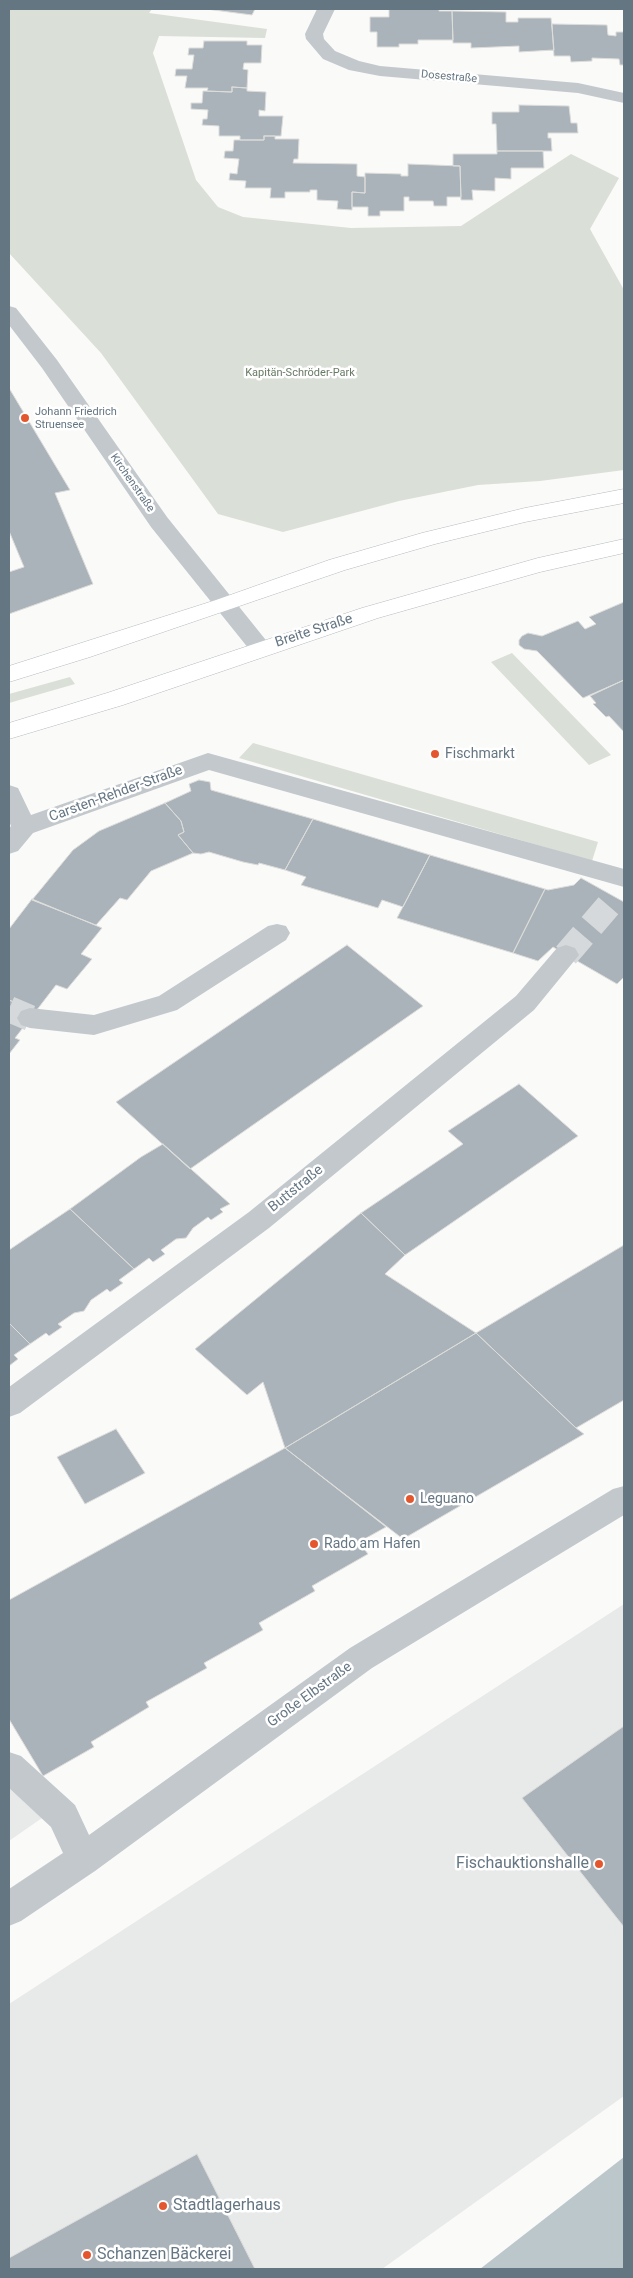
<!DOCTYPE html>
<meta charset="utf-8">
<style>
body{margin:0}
#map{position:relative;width:633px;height:2278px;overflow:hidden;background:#fafaf8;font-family:Roboto,sans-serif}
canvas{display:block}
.frame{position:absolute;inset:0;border:10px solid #657683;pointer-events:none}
</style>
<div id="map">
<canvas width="633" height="2278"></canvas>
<div class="frame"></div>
</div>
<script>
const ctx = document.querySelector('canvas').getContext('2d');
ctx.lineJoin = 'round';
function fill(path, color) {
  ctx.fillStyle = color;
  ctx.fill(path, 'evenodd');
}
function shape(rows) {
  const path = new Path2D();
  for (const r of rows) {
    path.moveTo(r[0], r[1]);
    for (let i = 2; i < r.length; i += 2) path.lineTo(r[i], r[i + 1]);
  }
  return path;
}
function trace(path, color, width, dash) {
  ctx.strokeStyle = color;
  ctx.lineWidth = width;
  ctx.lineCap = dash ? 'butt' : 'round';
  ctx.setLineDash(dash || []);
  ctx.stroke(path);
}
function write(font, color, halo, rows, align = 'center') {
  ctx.font = font + ' Roboto,sans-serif';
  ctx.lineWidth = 5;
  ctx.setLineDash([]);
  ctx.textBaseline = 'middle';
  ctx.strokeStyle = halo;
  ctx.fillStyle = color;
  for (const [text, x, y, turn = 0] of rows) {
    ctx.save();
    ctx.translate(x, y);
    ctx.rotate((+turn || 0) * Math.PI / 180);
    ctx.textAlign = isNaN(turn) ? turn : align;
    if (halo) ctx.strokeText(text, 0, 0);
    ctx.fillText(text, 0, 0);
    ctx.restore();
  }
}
fill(shape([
 [624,1604,624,2096,382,2269,9,2269,9,2004],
 [9,1788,42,1818,9,1841]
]), '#e8e9e9');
fill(shape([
 [9,9,152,9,149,13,267,29,265,38,159,36,153,53,196,180,218,207,243,217,351,228,461,226,571,154,619,178,590,229,624,290,624,470,540,481,478,485,399,501,283,532,218,514,101,353,9,253],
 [512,653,611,755,589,765,491,662],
 [70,677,75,684,9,703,9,694],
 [253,743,598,842,592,861,239,758]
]), '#dadfd7');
fill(shape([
 [624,2157,624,2269,480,2269]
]), '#bbc7cb');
const building = shape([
 [206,9,255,9,252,15,206,9],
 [389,9,439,9,439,11,452,11,453,40,418,40,418,44,399,44,399,47,377,47,377,32,370,32,370,17,389,17,389,9],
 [452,11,506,12,506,22,518,22,518,18,551,18,554,50,519,52,519,46,471,48,471,43,453,43,452,11],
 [552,24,607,25,608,35,616,36,616,32,624,32,624,65,620,65,619,59,592,58,592,61,571,62,570,56,554,56,552,24],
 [204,41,247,41,247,45,262,45,261,63,244,63,243,69,248,70,247,88,232,87,232,92,207,91,208,88,185,88,187,76,175,76,176,69,192,69,194,55,188,55,189,48,203,48,204,41],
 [232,87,247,88,247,91,266,92,265,111,259,110,259,116,283,116,281,136,264,136,264,140,240,140,240,136,219,136,219,126,202,125,203,119,207,119,208,110,191,109,191,103,202,103,203,91,232,92,232,87],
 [519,105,569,106,571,123,577,123,578,133,548,133,548,138,551,138,552,151,497,151,496,124,492,124,492,112,519,112,519,105],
 [264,136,275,136,275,139,299,139,298,159,294,159,293,163,357,164,357,176,365,177,365,193,352,192,352,210,337,209,338,201,317,200,317,190,310,190,310,192,285,192,285,198,270,198,271,188,245,188,246,181,229,180,230,173,237,174,239,159,224,158,225,151,233,151,234,140,264,140,264,136],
 [497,151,543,151,544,168,511,168,511,179,495,178,495,191,472,190,473,200,461,200,460,166,453,166,453,154,497,154,497,151],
 [408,164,460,166,461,197,447,197,447,206,434,206,433,201,409,201,409,197,404,197,404,211,380,211,380,216,368,216,368,207,352,207,352,192,365,193,365,173,401,174,401,176,408,176,408,164],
 [9,388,70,490,55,493,93,584,9,614,9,572,24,567,9,531,9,388],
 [624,602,624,680,583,698,537,651,524,649,519,645,519,640,522,636,528,633,542,636,578,621,585,629,596,624,589,617,624,602],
 [624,680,624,732,609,716,606,717,593,704,596,703,590,696,624,680],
 [199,780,210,782,211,790,313,819,285,870,259,863,258,865,243,862,209,852,201,854,193,853,178,835,184,832,181,821,165,803,191,791,189,784,199,780],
 [165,803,181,821,184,832,178,835,193,853,151,871,127,900,120,898,96,925,32,900,73,850,99,831,165,803],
 [313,819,430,855,403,907,382,900,378,908,301,885,306,877,285,870,313,819],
 [430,855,545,889,513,953,397,918,430,855],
 [581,878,624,902,624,977,617,984,553,947,538,961,513,953,545,889,548,890,574,885,581,878],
 [32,899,102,928,81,954,92,959,67,989,56,985,36,1011,9,1000,9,929,32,899],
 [347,945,423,1006,190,1169,116,1102,347,945],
 [9,1000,36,1011,15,1038,20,1040,9,1054,9,1000],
 [519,1084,578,1136,405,1255,361,1213,463,1144,448,1131,519,1084],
 [163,1144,230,1204,220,1209,223,1212,211,1220,208,1217,193,1228,186,1238,176,1239,161,1250,165,1254,153,1262,149,1258,134,1269,70,1209,141,1157,163,1144],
 [70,1209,134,1269,119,1280,123,1283,110,1292,107,1289,91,1300,84,1311,74,1313,58,1324,62,1327,49,1336,46,1333,30,1344,9,1323,9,1250,70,1209],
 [361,1213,405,1255,385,1274,476,1333,285,1448,263,1382,247,1395,195,1349,361,1213],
 [624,1245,624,1400,576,1428,476,1333,624,1245],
 [9,1323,30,1344,14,1355,18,1359,9,1366,9,1323],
 [476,1333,576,1428,584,1434,403,1539,285,1448,476,1333],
 [116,1429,145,1473,85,1504,57,1457,116,1429],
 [285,1448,386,1527,359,1542,368,1554,312,1586,315,1591,259,1623,263,1630,204,1663,207,1668,146,1702,149,1707,91,1742,94,1747,43,1776,9,1719,9,1600,285,1448],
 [624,1726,624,1927,522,1798,624,1726],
 [197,2154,255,2269,9,2269,9,2258,197,2154]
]);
fill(building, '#aab3b9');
trace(building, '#dcdcda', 1);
trace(shape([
 [566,955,616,897],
 [9,1009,30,1018]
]), '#d5d9db', 26, [26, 13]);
const major = shape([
 [624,489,624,503,525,522,435,544,345,570,90,657,9,682,9,666,216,600,329,560,422,533,525,508,624,489],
 [624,539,624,553,540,572,378,618,123,705,9,739,9,723,107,693,362,608,538,558,624,539]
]);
trace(major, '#b5babe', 1);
fill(shape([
 [317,9,335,9,323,34,324,39,335,51,359,61,380,66,578,83,624,93,624,103,578,93,380,76,349,70,323,59,306,39,305,34,317,9],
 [9,306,16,308,57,360,167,517,269,644,273,649,269,654,261,657,253,654,151,527,42,368,9,325,9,306],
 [208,753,624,869,624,887,209,770,33,833,18,851,9,854,9,829,11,826,9,821,9,785,18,788,31,815,208,753],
 [277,924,286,926,290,933,286,940,177,1010,94,1035,30,1028,21,1025,17,1018,21,1011,30,1008,94,1015,159,996,268,926,277,924],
 [566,945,575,948,579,955,534,1010,269,1228,20,1413,9,1417,9,1387,249,1212,516,996,557,948,566,945],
 [624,1486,624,1515,372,1668,95,1871,21,1921,9,1926,9,1889,63,1853,51,1827,9,1788,9,1752,21,1756,75,1805,89,1835,350,1648,613,1489,624,1486]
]), '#c3c8cc');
fill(major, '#fff');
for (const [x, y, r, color] of [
 [25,418,5,"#e4572e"],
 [435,754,5,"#e4572e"],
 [410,1499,5,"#e4572e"],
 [314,1544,5,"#e4572e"],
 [599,1864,5,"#e4572e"],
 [163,2206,5,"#e4572e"],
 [87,2255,5,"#e4572e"]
]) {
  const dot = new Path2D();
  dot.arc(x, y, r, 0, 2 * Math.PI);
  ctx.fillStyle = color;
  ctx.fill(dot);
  trace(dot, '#fff', 2);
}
write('11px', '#657683', '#fff', [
 ["Dosestraße",449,77,5],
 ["Kirchenstraße",132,483,55]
]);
write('11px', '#687a64', '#fff', [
 ["Kapitän-Schröder-Park",300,373]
]);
write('11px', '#657683', '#fff', [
 ["Johann Friedrich",35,412],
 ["Struensee",35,425]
], 'left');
write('14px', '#657683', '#fff', [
 ["Breite Straße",314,631,-18],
 ["Carsten-Rehder-Straße",116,794,-20],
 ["Buttstraße",296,1189,-39],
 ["Große Elbstraße",310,1695,-36]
]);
write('14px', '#657683', '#fff', [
 ["Fischmarkt",445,754],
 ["Leguano",420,1499],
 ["Rado am Hafen",324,1544]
], 'left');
write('16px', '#657683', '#fff', [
 ["Fischauktionshalle",589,1864,"right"],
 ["Stadtlagerhaus",173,2206],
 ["Schanzen Bäckerei",97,2255]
], 'left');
</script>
